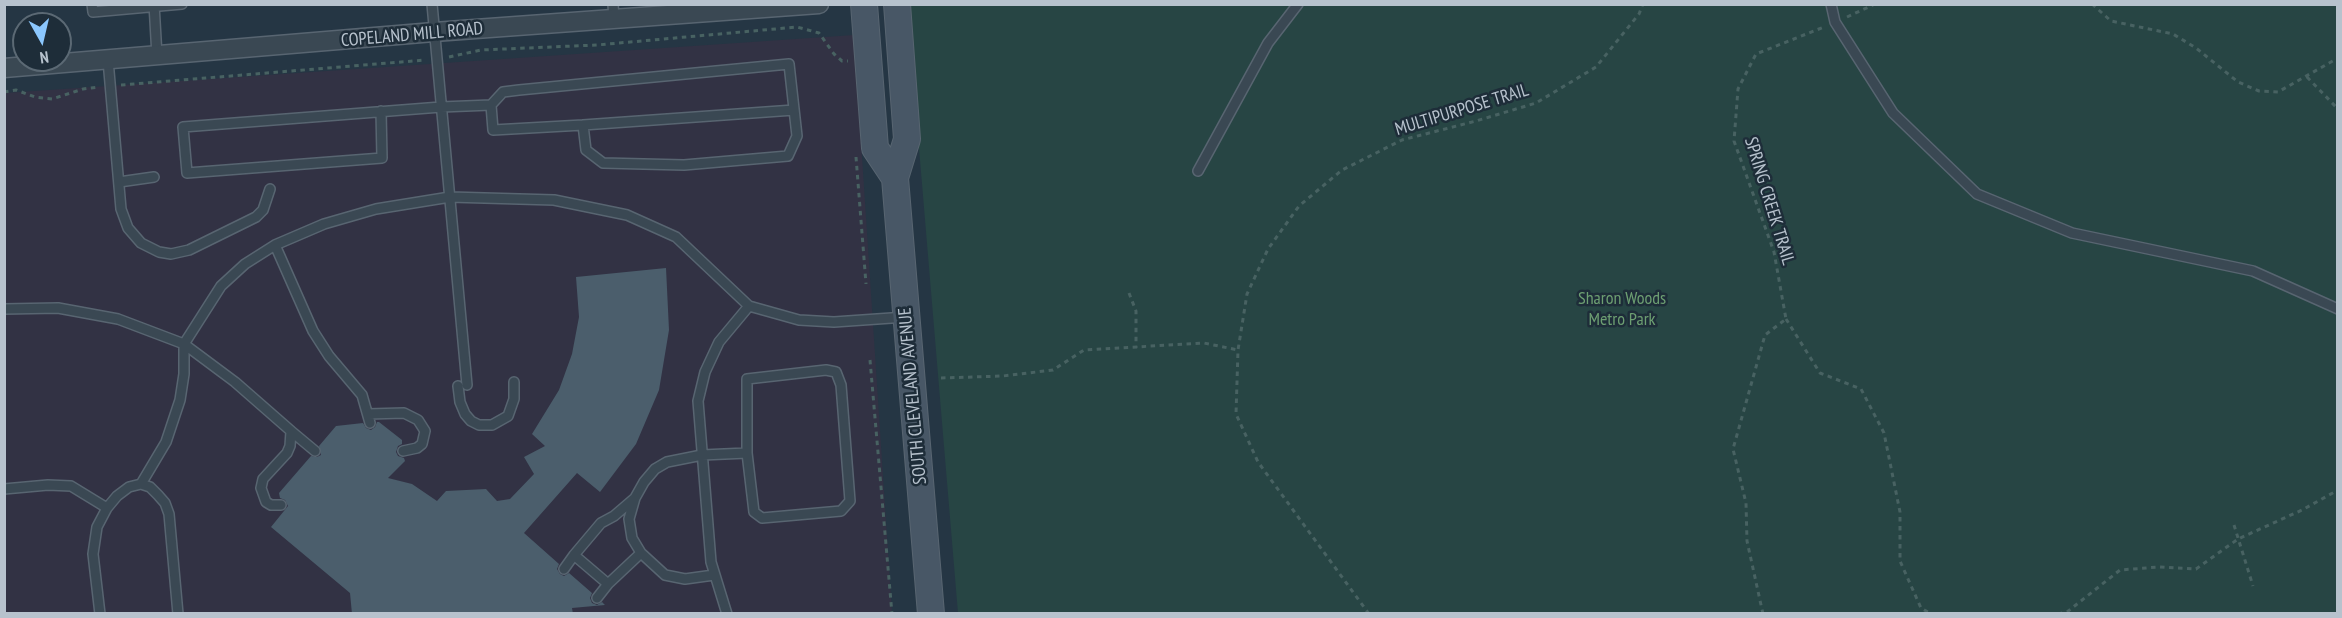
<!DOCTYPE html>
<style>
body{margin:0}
#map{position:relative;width:2342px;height:618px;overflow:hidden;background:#253644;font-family:"PT Sans Narrow",sans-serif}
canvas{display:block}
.frame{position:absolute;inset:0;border:6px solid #b7c2cd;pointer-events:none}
.north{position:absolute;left:12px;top:12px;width:60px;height:60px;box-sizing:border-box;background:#1e2d39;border:2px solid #5b6974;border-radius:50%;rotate:172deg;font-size:16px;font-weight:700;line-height:24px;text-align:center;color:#b7c2cd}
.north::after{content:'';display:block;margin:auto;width:21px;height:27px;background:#8bc7fe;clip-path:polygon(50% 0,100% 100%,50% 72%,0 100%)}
</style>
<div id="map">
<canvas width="2342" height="618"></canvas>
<div class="frame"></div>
<div class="north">N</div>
</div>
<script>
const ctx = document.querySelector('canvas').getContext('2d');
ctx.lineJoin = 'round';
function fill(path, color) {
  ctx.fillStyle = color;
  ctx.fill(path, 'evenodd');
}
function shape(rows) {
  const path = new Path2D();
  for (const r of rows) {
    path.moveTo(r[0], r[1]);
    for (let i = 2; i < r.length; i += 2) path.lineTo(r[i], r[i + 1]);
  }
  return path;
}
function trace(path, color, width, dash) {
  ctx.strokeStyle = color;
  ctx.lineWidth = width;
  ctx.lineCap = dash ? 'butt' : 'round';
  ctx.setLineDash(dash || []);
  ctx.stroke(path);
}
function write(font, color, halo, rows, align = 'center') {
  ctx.font = font + ' "PT Sans Narrow",sans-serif';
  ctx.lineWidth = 5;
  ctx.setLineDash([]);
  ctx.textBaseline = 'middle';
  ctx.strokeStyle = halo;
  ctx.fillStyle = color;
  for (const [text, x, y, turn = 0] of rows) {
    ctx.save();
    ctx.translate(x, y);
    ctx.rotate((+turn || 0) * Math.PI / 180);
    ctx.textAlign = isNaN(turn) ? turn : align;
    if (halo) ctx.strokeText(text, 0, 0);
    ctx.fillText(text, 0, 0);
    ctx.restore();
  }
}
fill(shape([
 [854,35,892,613,5,614,5,93]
]), '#323244');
fill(shape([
 [907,5,2337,5,2337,613,958,613]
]), '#274544');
fill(shape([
 [666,268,669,330,659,390,636,444,600,492,577,473,524,533,559,564,557,569,560,574,564,576,569,573,592,593,590,598,592,603,597,605,602,602,605,605,572,608,573,614,352,614,350,593,271,527,288,506,285,500,280,498,279,493,311,456,317,457,321,455,319,446,336,426,363,423,366,428,371,430,375,427,377,422,379,422,402,440,402,444,398,446,396,452,398,456,404,458,405,461,388,478,412,484,437,501,446,491,486,489,497,501,510,499,534,474,524,457,545,446,532,434,559,390,572,354,579,317,576,277]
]), '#4b5e6c');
const lane = shape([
 [92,4,93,12,182,4],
 [154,4,157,56],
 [432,4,467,385],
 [613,4,614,20],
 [1831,4,1835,22,1893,113,1977,194,2072,233,2253,271,2338,309],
 [108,60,121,209,128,228,141,243,159,252,171,254,189,250,256,217,263,210,270,189],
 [381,111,382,158,187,173,183,127,441,107,491,105,493,130,583,125,586,150,603,163,684,165,788,156,797,136,789,64,519,90,503,92,491,105],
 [583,125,794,110],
 [1198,171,1268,43,1298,4],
 [119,182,154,177],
 [275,245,313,331,329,356,362,395,370,423],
 [4,309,58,308,118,319,184,344,221,286,245,264,275,245,324,224,376,209,450,197,554,200,627,215,676,237,749,306,799,320,834,322,906,317],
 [184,344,235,382,291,431],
 [458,386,460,402,465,414,471,421,479,425,492,425,508,416,514,399,514,382],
 [368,414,404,413,418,420,425,431,422,444,417,448,403,451],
 [141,484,150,487,158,495,165,503,169,514,178,614],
 [4,489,48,485,71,486,107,508],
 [635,498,614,516,601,523,574,555,608,584,641,553],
 [281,505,271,505,266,502,261,488,263,479,287,453,290,446,291,431,315,451],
 [564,569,574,555],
 [714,575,685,579,665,575,641,553,632,538,629,519,635,498,644,482,655,469,667,462,702,455,747,453,747,379,826,370,836,372,841,385,850,501,841,511,762,518,754,512,747,453],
 [597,598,608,584],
 [100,614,93,554,97,527,107,508,117,496,129,487,141,484,166,442,180,400,184,374,184,344],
 [727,614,711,562,698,401,705,372,719,342,749,306]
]);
const street = shape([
 [4,68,434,32,819,4]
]);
const secondary = shape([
 [864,4,875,148,895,178],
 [897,4,907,139,895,178,931,614]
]);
trace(lane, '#586571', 12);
trace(street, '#586571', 21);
trace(secondary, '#586571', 28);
trace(shape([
 [2092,4,2111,21,2173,34,2196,48,2238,82,2259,91,2278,92,2338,58],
 [1847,17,1875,4],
 [449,57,481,50,597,45,797,27,819,33,834,54,842,61,848,61],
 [2307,77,2338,109],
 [121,85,425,60],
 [4,92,16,90,35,97,52,99,83,89,99,87],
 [856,157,866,284],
 [1129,293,1136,311,1136,348],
 [1786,319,1820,373,1861,389,1884,433,1900,512,1900,561,1921,608,1931,614],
 [870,360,892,614],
 [941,378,1003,376,1053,370,1084,350,1204,343,1238,350],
 [2234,525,2253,586],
 [1369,614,1258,462,1236,414,1238,350,1247,294,1268,249,1299,206,1342,170,1402,140,1476,121,1536,103,1596,67,1639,14,1643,4],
 [1763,614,1747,541,1746,503,1733,449,1765,335,1786,319,1774,252,1734,141,1738,89,1756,54,1824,27],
 [2058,614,2067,612,2120,570,2159,567,2196,569,2238,539,2302,510,2338,490]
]), '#486262', 3, [4.5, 4.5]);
trace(lane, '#3a4853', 9);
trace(street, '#3a4853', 18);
trace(secondary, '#485766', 26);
write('18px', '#b7c2cd', '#1e2d39', [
 ["COPELAND MILL ROAD",412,35,-5],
 ["MULTIPURPOSE TRAIL",1462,110,-17],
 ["SPRING CREEK TRAIL",1769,201,73],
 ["SOUTH CLEVELAND AVENUE",913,396,-95]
]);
write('18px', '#6d9f72', '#1e2d39', [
 ["Sharon Woods",1622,299],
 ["Metro Park",1622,320]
]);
</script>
